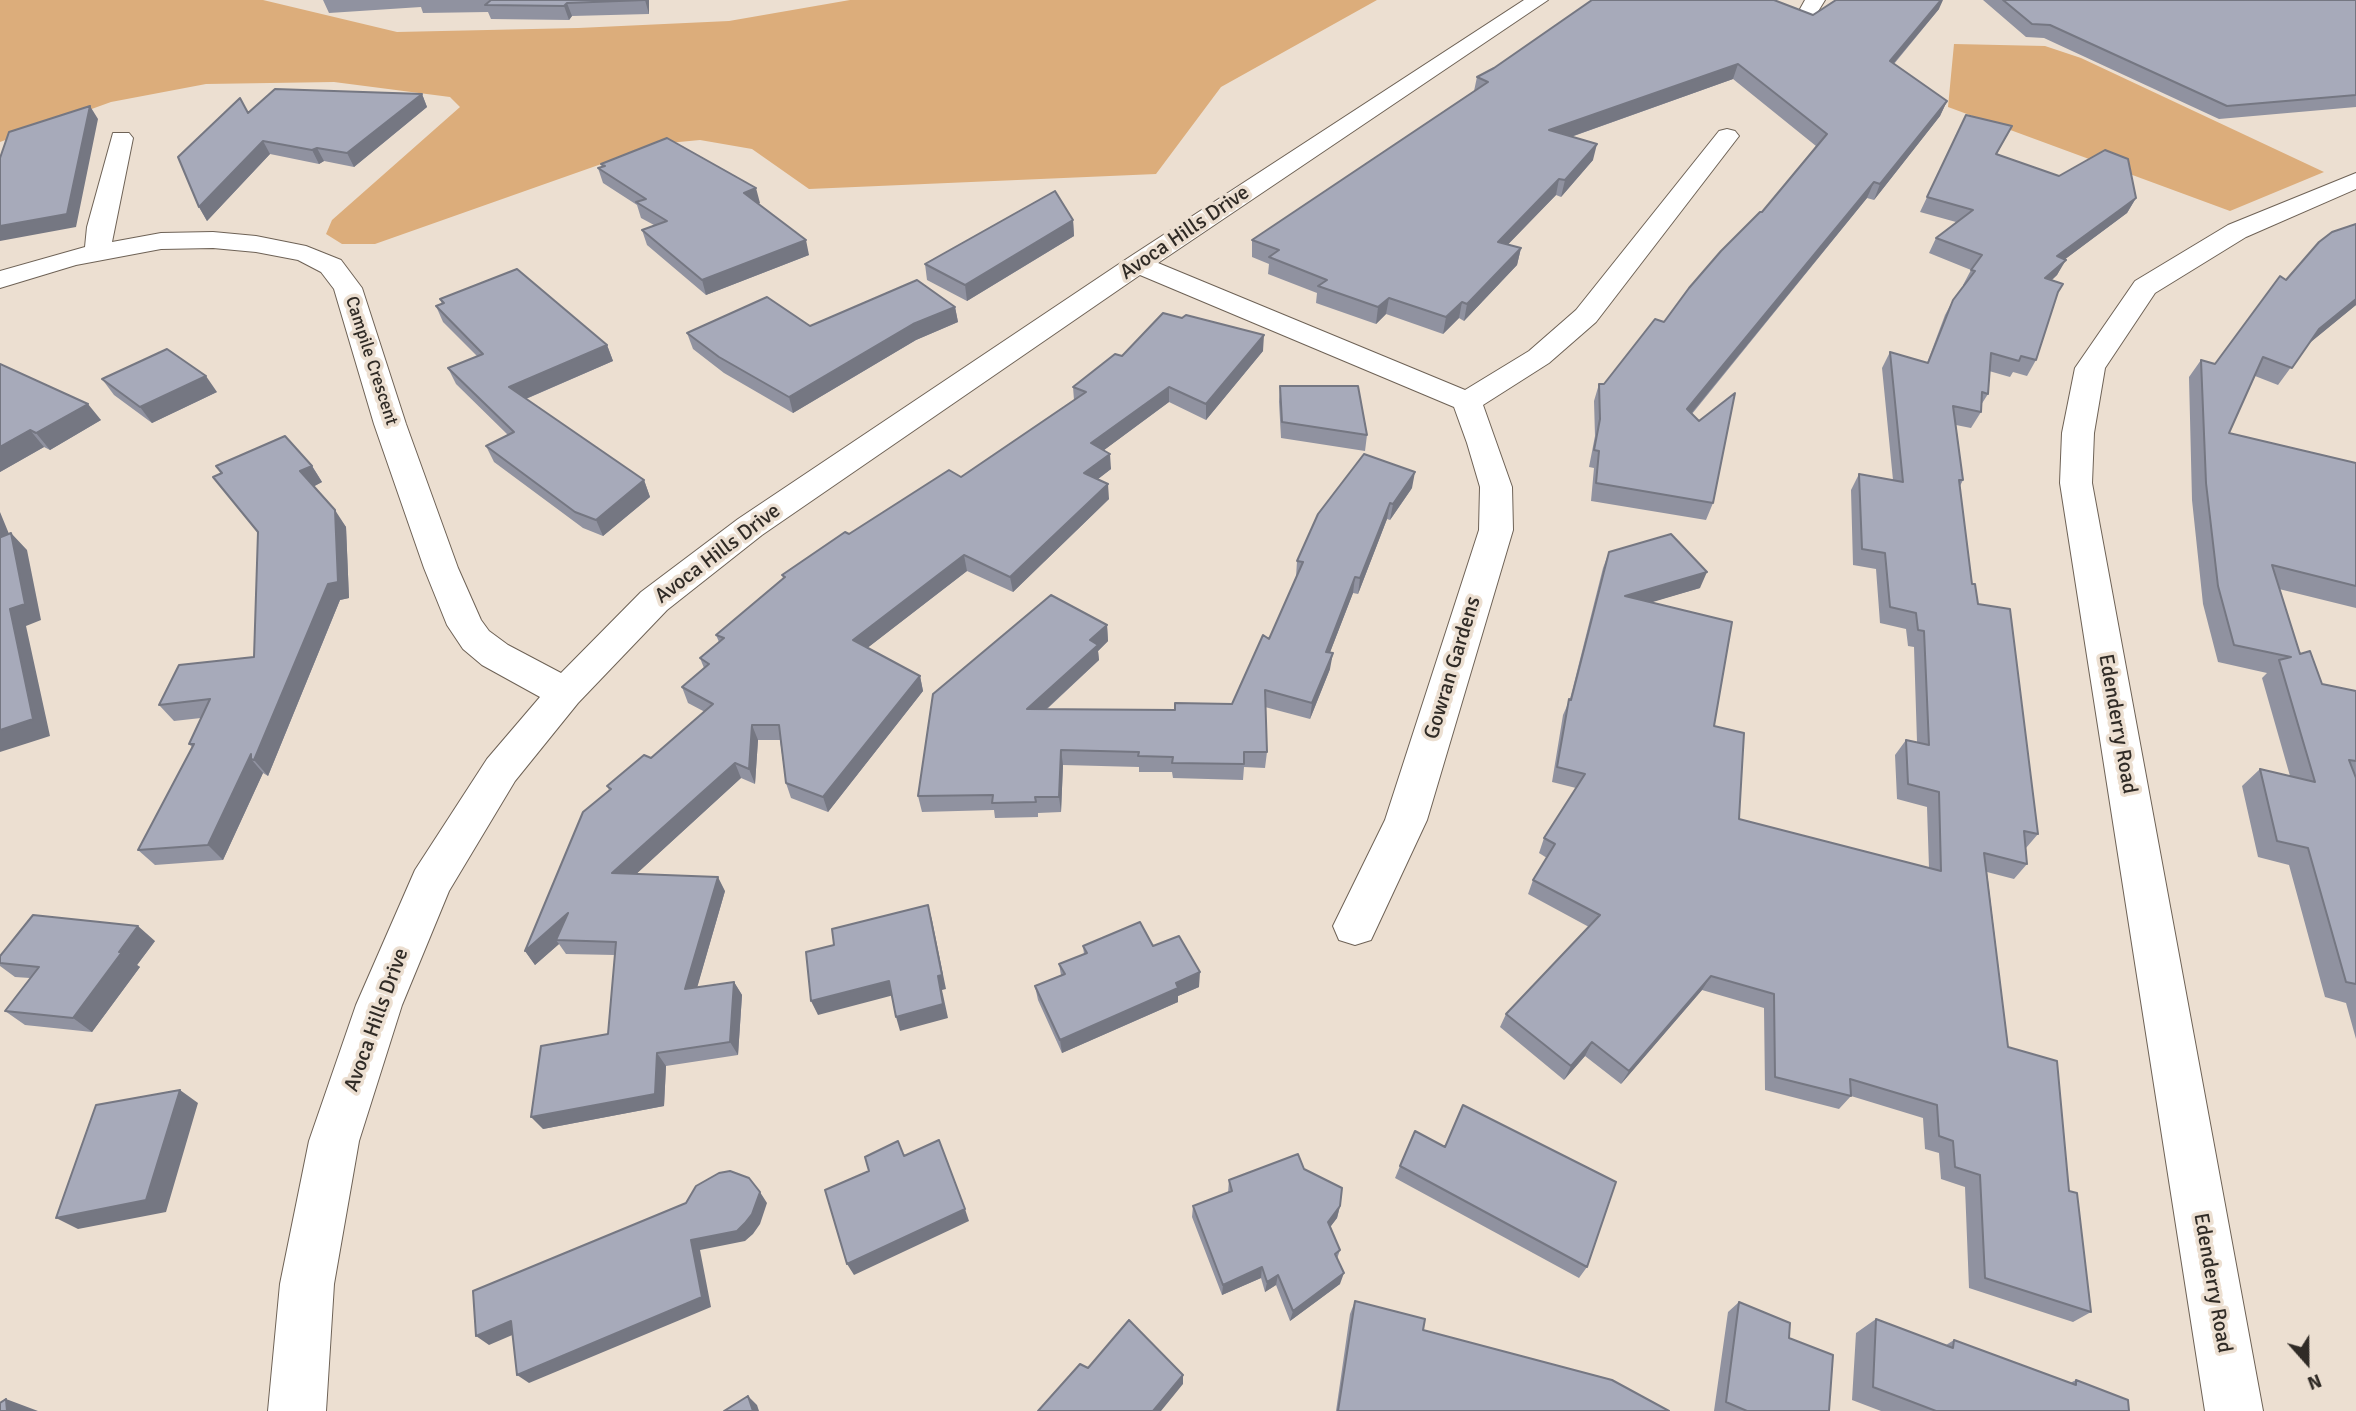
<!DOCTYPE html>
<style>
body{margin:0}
#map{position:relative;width:2356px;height:1411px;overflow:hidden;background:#ecdfd1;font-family:Signika,sans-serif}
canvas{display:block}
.north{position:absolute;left:2272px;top:1327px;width:70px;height:70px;-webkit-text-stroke:5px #ecdfd1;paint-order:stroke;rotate:159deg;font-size:19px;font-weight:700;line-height:28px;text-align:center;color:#302b26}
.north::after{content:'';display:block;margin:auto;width:24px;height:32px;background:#302b26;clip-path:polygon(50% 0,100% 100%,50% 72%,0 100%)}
</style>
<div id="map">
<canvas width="2356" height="1411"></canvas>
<div class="north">N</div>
</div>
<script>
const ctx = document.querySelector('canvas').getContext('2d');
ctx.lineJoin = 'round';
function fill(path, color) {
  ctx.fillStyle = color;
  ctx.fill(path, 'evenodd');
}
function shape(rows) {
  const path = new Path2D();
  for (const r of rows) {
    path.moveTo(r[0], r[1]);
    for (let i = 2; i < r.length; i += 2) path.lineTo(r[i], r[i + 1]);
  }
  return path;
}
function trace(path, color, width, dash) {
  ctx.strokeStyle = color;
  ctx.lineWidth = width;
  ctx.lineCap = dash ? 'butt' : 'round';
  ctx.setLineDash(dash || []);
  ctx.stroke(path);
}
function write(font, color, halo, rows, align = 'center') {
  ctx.font = font + ' Signika,sans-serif';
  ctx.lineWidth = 7;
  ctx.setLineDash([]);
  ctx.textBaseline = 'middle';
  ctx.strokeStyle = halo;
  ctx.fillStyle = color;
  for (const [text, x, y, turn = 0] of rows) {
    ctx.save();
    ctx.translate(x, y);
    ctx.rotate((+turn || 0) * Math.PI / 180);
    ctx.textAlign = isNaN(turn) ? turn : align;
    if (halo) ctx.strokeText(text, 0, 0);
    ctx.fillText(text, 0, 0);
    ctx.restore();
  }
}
fill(shape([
 [0,0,263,0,397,32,578,28,729,21,850,0,1377,0,1221,87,1156,174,809,189,752,149,700,140,658,144,375,244,342,244,326,234,332,220,460,107,450,97,334,82,206,84,111,102,0,142],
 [1954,44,2045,46,2081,58,2324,172,2230,211,1948,107]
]), '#dcad7b');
const minor = shape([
 [1524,0,1548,0,1158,263,1465,390,1529,351,1576,310,1719,131,1727,129,1735,131,1739,136,1596,322,1549,363,1483,405,1512,487,1513,530,1427,820,1371,940,1355,945,1339,940,1333,926,1385,820,1479,530,1480,487,1467,443,1454,407,1140,275,762,535,667,610,578,703,515,781,449,891,402,1005,359,1141,334,1284,326,1411,268,1411,280,1284,309,1141,356,1005,415,870,487,759,540,697,482,665,463,649,447,625,424,568,374,424,334,289,321,272,298,260,256,252,213,248,161,249,76,265,0,288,0,271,85,247,87,227,113,133,129,133,133,138,112,242,161,233,213,232,256,236,306,246,341,260,362,288,406,424,458,568,481,620,489,631,508,645,561,673,641,592,738,519,1128,258,1524,0],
 [1805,0,1825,0,1817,13,1810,15,1803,13,1800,9,1805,0],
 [2356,173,2356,189,2246,237,2155,293,2105,368,2094,433,2092,483,2263,1411,2205,1411,2060,483,2062,433,2075,368,2135,281,2228,225,2356,173]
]);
trace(minor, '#6e6256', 2);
fill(minor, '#fff');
fill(shape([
 [323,0,649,0,649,14,572,16,569,20,491,19,488,12,423,13,421,7,329,13],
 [1983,0,2356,0,2356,107,2219,119,2044,38,2026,37],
 [1939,9,1894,64,1947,101,1940,116,1874,200,1867,198,1692,414,1713,503,1706,520,1591,501,1594,468,1589,467,1595,436,1594,401,1599,384,1604,384,1664,322,1762,212,1816,146,1733,79,1571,137,1593,160,1561,197,1556,195,1508,244,1521,248,1517,265,1464,321,1459,318,1443,334,1386,314,1376,324,1316,303,1317,293,1268,274,1269,264,1252,257,1252,240,1474,91,1477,77,1813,15],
 [422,94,427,107,354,167,324,161,319,164,270,154,207,221,199,207,248,113],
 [1966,115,2012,126,1997,154,2059,176,2136,198,2127,213,2065,259,2057,275,2052,280,2063,284,2057,295,2036,360,2027,376,2013,372,2010,377,1989,371,1988,394,1981,405,1981,412,1971,428,1956,425,1963,480,1960,486,1972,584,1978,604,2038,834,2026,848,2027,864,2014,879,1987,872,2008,1047,2069,1191,2091,1312,2073,1322,1969,1288,1965,1187,1941,1179,1939,1153,1925,1149,1923,1118,1851,1096,1839,1109,1765,1090,1764,1008,1702,990,1621,1084,1585,1056,1564,1080,1500,1027,1506,1014,1589,927,1528,894,1533,880,1547,858,1539,853,1544,838,1576,788,1552,782,1563,715,1570,699,1603,568,1609,552,1700,588,1651,602,1714,726,1739,819,1929,868,1927,807,1897,799,1895,755,1906,740,1917,742,1914,647,1908,646,1906,629,1880,623,1876,569,1853,565,1851,490,1859,474,1893,480,1882,368,1890,352,1927,363,1945,315,1953,300,1964,286,1963,285,1971,270,1929,253,1936,238,1956,222,1920,212],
 [601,164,760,203,758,204,809,255,706,295,647,245,642,230,654,225,641,218,637,205,603,183,598,168,602,167],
 [1073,220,1074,236,967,301,927,280,925,264],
 [2356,224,2356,305,2308,344,2278,385,2255,376,2229,433,2356,463,2356,608,2279,589,2300,654,2322,684,2356,691,2356,1039,2346,1003,2325,997,2289,865,2258,857,2242,786,2260,769,2290,776,2262,678,2267,673,2218,662,2203,604,2192,500,2189,377,2201,360,2215,364,2286,280],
 [440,299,607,345,613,361,526,399,644,480,650,497,603,536,583,528,494,462,486,446,508,435,456,384,448,368,477,356,443,322,436,306,442,304],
 [955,307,958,322,916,340,793,413,724,373,693,349,687,333,810,326],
 [1263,351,1206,420,1169,402,1104,450,1111,469,1098,479,1109,499,1013,592,967,571,867,648,920,676,923,691,828,812,791,798,786,783,780,740,758,740,755,784,741,778,636,874,725,891,697,987,734,982,742,995,738,1055,666,1066,664,1106,543,1129,608,1034,615,955,566,954,559,944,535,965,525,951,609,790,607,786,651,758,705,712,688,703,682,687,704,668,700,658,719,642,716,635,783,578,782,575,849,534,961,477,1074,400,1073,387,1122,356],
 [0,364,101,420,50,450,44,447,0,472],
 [102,379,217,392,152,423,114,395],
 [1280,386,1367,435,1365,451,1281,438,1279,402],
 [216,466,312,466,322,482,314,486,346,527,349,598,340,600,268,776,263,773,223,860,155,865,138,850,192,747,189,744,201,718,174,721,159,705,254,657,258,533,213,477,221,474],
 [1412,488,1390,520,1387,519,1358,594,1353,593,1330,652,1330,669,1310,719,1265,707,1267,752,1265,768,1244,767,1243,780,1173,778,1172,772,1139,772,1139,767,1063,765,1061,812,1038,813,1038,817,995,818,994,810,922,812,918,796,1107,625,1108,641,1098,651,1099,660,1046,710,1175,710,1232,704,1269,639,1296,577,1297,561],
 [155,941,137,965,140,967,92,1032,25,1025,5,1011,30,978,15,977,0,966,0,956],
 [1083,946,1153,946,1199,987,1178,996,1178,1002,1062,1053,1038,1000,1035,986,1061,975,1059,964,1084,954],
 [1400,1166,1587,1267,1579,1278,1395,1178],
 [1304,1169,1340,1206,1337,1218,1330,1227,1340,1250,1337,1259,1340,1284,1290,1321,1276,1285,1265,1292,1261,1278,1222,1295,1192,1217,1193,1206,1228,1193,1229,1180],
 [1355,1301,1423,1330,1669,1411,1336,1411,1350,1314],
 [1739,1302,1789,1338,1829,1411,1714,1411,1728,1312],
 [1876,1319,1946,1345,1954,1340,2070,1383,2076,1380,2129,1411,1881,1411,1852,1400,1856,1333]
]), '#9092a0');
fill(shape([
 [645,0,649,0,649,14],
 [1941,0,1943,0,1939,9,1883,76,1890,61],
 [567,3,572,16,569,20,564,6],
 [1738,64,1733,79,1545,146,1549,130],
 [422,94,427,107,354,167,347,153],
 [1947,101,1940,116,1874,200,1880,184],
 [90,106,98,119,76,227,0,241,0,226],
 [263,141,270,154,207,221,199,207],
 [1597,144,1593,160,1561,197,1565,180],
 [317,148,324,161,319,164,312,150],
 [1559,179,1556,195,1495,258,1498,242],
 [1874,182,1867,198,1681,426,1687,409],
 [756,188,760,203,748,208,744,193],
 [2136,198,2127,213,2048,272,2057,256],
 [1073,220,1074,236,967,301,965,285],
 [806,240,809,255,706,295,702,280],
 [1521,248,1517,265,1464,321,1467,304],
 [2066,260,2057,275,2036,294,2045,278],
 [1389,298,1386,314,1376,324,1378,307],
 [2356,299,2356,305,2306,346,2319,329],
 [1462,302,1459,318,1443,334,1446,317],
 [955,307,958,322,916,340,793,413,789,397,913,324],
 [1264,335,1263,351,1206,420,1206,404],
 [607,345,613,361,516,403,509,387],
 [206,376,217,392,152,423,140,407],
 [1169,387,1169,402,1092,459,1091,443],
 [88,404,101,420,50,450,36,433],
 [30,430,44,447,0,472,0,447],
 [1110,454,1111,469,1085,489,1084,473],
 [312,466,322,482,311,488,300,471],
 [1415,472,1412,488,1390,520,1393,504],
 [644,480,650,497,603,536,596,520],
 [1108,484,1109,499,1013,592,1010,577],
 [1390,503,1387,519,1358,594,1360,578],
 [335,510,346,527,349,598,340,600,268,776,254,760,251,759,263,773,223,860,208,845],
 [0,512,14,546,11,533,27,550,41,620,26,626,50,736,0,752,0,730,10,609,1,537,0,533],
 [964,555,967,571,857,656,853,640],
 [1707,572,1700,588,1619,612,1625,596],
 [1355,577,1353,593,1324,668,1326,652],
 [1107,625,1108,641,1098,651,1099,660,1029,725,1027,709,1090,640],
 [1333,653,1330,669,1310,719,1312,703],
 [920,676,923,691,828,812,823,797],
 [752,725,758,740,755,784,749,769],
 [1061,750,1063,765,1061,812,1059,797],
 [735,763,741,778,621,888,612,873],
 [718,877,725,891,693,1002,685,989],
 [928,905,932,920,946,989,942,990,948,1018,900,1031,896,1017,938,976],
 [568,913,556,940,559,944,535,965,525,951],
 [138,926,155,941,137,965,140,967,92,1032,73,1018],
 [1200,972,1199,987,1178,996,1178,1002,1062,1053,1060,1040,1176,983],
 [1711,976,1702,990,1621,1084,1629,1071],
 [889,981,894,995,818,1015,811,1001],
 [734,982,742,995,738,1055,730,1042],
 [1592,1042,1585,1056,1564,1080,1571,1066],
 [657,1053,666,1066,664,1106,543,1129,531,1117],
 [180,1090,198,1103,166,1212,78,1229,56,1218],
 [760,1192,767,1203,760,1224,753,1234,745,1241,700,1250,711,1307,529,1383,517,1375,691,1240],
 [1340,1206,1337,1218,1325,1234,1328,1222],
 [965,1209,969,1221,854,1275,847,1264],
 [1262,1267,1261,1278,1222,1295,1223,1285],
 [1344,1273,1340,1284,1290,1321,1293,1311],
 [1278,1275,1276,1285,1265,1292,1267,1282],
 [511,1321,524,1330,489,1345,476,1336],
 [1183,1375,1183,1384,1161,1411,1153,1411],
 [748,1396,757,1405,759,1411,753,1411],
 [6,1399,38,1411,7,1411]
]), '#757782');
const building = shape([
 [491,0,645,0,567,3,564,6,485,5,491,0],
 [1592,0,1774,0,1813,15,1836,0,1941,0,1890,61,1947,101,1880,184,1874,182,1687,409,1699,421,1735,393,1713,503,1596,483,1599,451,1594,450,1600,419,1599,384,1604,384,1655,319,1664,322,1689,288,1721,251,1760,212,1762,212,1827,134,1738,64,1549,130,1597,144,1565,180,1559,179,1498,242,1521,248,1467,304,1462,302,1446,317,1389,298,1378,307,1318,286,1327,280,1269,257,1279,250,1252,240,1488,82,1477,77,1494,68,1592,0],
 [2003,0,2356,0,2356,95,2227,106,2050,25,2032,24,2003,0],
 [275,89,422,94,347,153,317,148,312,150,263,141,199,207,178,157,240,98,248,113,275,89],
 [90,106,67,214,0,226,0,158,9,132,90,106],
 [1966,115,2012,126,1996,154,2059,176,2105,150,2128,159,2136,198,2057,256,2066,260,2045,278,2063,284,2058,292,2036,360,2021,356,2019,361,1991,353,1988,394,1982,392,1981,412,1953,406,1963,480,1959,480,1972,584,1975,584,1978,604,2010,609,2038,834,2024,831,2027,864,1984,853,2008,1047,2057,1061,2069,1191,2077,1193,2091,1312,1985,1278,1980,1175,1955,1167,1953,1141,1939,1136,1937,1105,1850,1079,1851,1096,1775,1077,1774,994,1711,976,1629,1071,1592,1042,1571,1066,1506,1014,1600,915,1533,880,1555,844,1544,838,1585,774,1557,767,1569,699,1571,700,1609,552,1671,534,1707,572,1625,596,1732,622,1714,726,1744,733,1739,819,1941,871,1939,792,1908,784,1906,740,1929,745,1924,631,1918,630,1916,613,1890,607,1885,553,1862,549,1859,474,1903,482,1890,352,1928,363,1953,300,1975,271,1971,270,1982,255,1936,238,1973,210,1927,197,1966,115],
 [667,138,756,188,744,193,806,240,702,280,642,230,667,221,636,202,646,199,598,168,605,166,601,164,667,138],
 [1055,191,1073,220,965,285,925,264,1055,191],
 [2356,224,2356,299,2319,329,2292,368,2263,357,2229,433,2356,463,2356,586,2272,565,2300,654,2310,651,2322,684,2356,691,2356,761,2349,760,2356,778,2356,984,2346,982,2308,848,2277,841,2260,769,2315,782,2279,660,2291,657,2234,645,2218,586,2206,483,2201,360,2215,364,2280,276,2286,280,2319,242,2332,232,2356,224],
 [517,269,607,345,509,387,644,480,596,520,575,512,486,446,514,432,448,368,483,354,436,306,444,303,440,299,517,269],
 [917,280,955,307,913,324,789,397,719,357,687,333,767,297,810,326,917,280],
 [1163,313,1182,318,1186,315,1264,335,1206,404,1169,387,1091,443,1110,454,1084,473,1108,484,1010,577,964,555,853,640,920,676,823,797,786,783,779,725,752,725,749,769,735,763,612,873,718,877,685,989,734,982,730,1042,657,1053,655,1094,531,1117,541,1046,608,1034,616,942,556,940,568,913,525,951,583,812,611,789,607,786,644,755,651,758,713,704,682,687,709,664,700,658,724,638,716,635,785,577,782,575,845,532,849,534,949,470,961,477,1086,392,1073,387,1115,354,1122,356,1163,313],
 [167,349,206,376,140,407,102,379,167,349],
 [0,364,88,404,36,433,30,430,0,447,0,364],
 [1280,386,1358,386,1367,435,1282,422,1280,386],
 [285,436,312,466,300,471,335,510,338,582,328,584,254,760,251,759,251,754,208,845,138,850,194,744,189,744,210,699,159,705,179,665,254,657,258,532,213,477,222,473,216,466,285,436],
 [1364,454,1415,472,1393,504,1390,503,1360,578,1355,577,1326,652,1333,653,1312,703,1265,690,1267,752,1244,752,1244,764,1172,763,1173,757,1138,756,1139,752,1061,750,1059,797,1035,797,1036,802,992,803,993,795,918,796,933,694,1051,595,1107,625,1090,640,1098,645,1027,709,1175,710,1175,703,1232,704,1263,635,1269,639,1303,562,1297,561,1318,514,1364,454],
 [0,533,1,537,11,533,25,604,10,609,33,719,0,730,0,533],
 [928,905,942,975,938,976,943,1004,896,1017,889,981,811,1001,806,952,834,945,832,929,928,905],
 [33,915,138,926,119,952,122,952,73,1018,5,1011,39,967,0,963,0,956,33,915],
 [1140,922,1153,946,1179,936,1200,972,1176,983,1178,988,1060,1040,1035,986,1065,974,1059,964,1087,953,1083,946,1140,922],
 [180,1090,146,1200,56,1218,96,1105,180,1090],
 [1463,1105,1616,1182,1587,1267,1400,1166,1415,1131,1445,1147,1463,1105],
 [939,1140,965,1209,847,1264,825,1190,869,1171,865,1157,898,1141,904,1156,939,1140],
 [1298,1154,1304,1169,1342,1188,1340,1206,1328,1222,1340,1250,1335,1254,1344,1273,1293,1311,1278,1275,1267,1282,1262,1267,1223,1285,1193,1206,1232,1191,1229,1180,1298,1154],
 [730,1171,749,1178,760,1192,752,1214,745,1223,737,1231,691,1240,702,1297,517,1375,511,1321,476,1336,473,1291,686,1203,696,1186,719,1173,730,1171],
 [1355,1301,1425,1319,1423,1330,1612,1380,1669,1411,1338,1411,1355,1301],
 [1739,1302,1790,1323,1789,1338,1833,1355,1829,1411,1747,1411,1726,1402,1739,1302],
 [1876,1319,1953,1348,1954,1340,2076,1385,2076,1380,2128,1400,2129,1411,1936,1411,1873,1387,1876,1319],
 [1129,1320,1183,1375,1153,1411,1038,1411,1080,1364,1088,1368,1129,1320],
 [748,1396,753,1411,724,1411,748,1396],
 [6,1399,7,1411,0,1411,0,1403,6,1399]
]);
fill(building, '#a7aaba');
trace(building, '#757782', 2);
write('18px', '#302b26', '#ecdfd1', [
 ["Campile Crescent",371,361,72]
]);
write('21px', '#302b26', '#ecdfd1', [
 ["Avoca Hills Drive",1185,233,-34],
 ["Avoca Hills Drive",718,554,-37],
 ["Gowran Gardens",1453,668,-73],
 ["Edenderry Road",2117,724,80],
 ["Avoca Hills Drive",377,1020,-70],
 ["Edenderry Road",2212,1283,80]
]);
</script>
